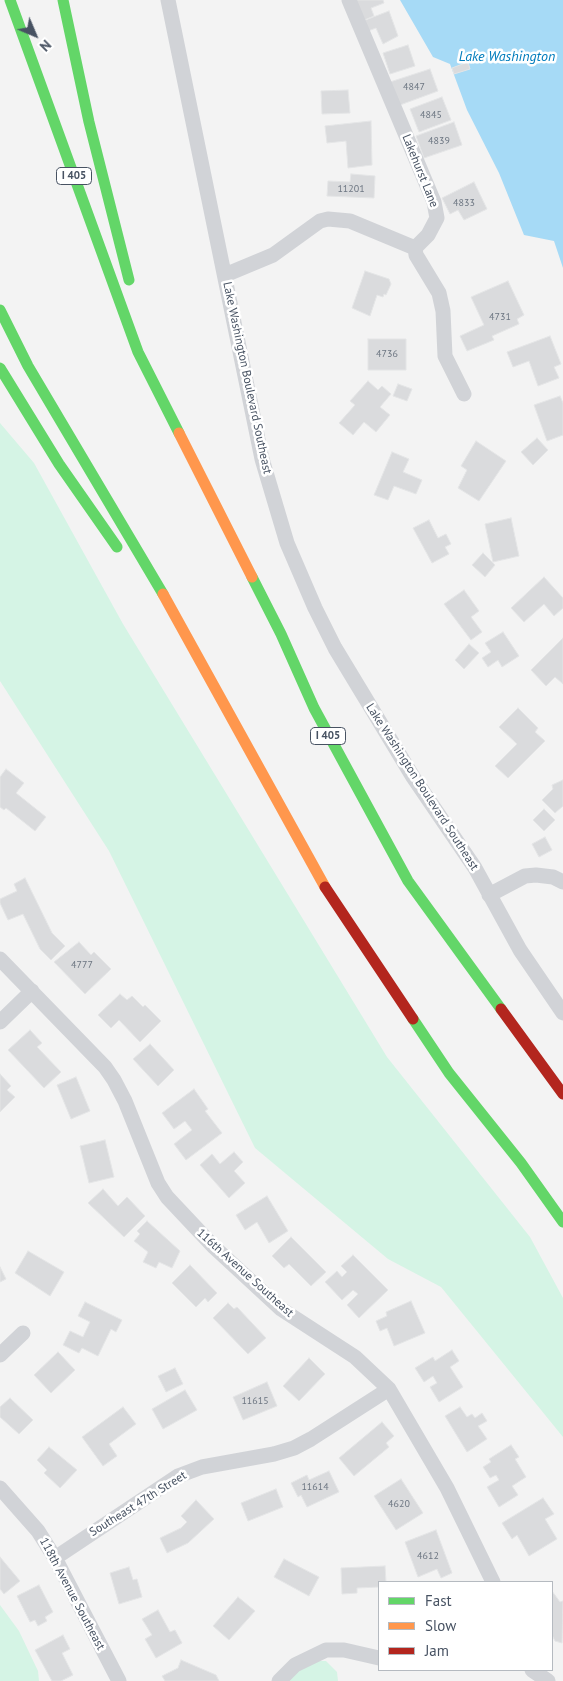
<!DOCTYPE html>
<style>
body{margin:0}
#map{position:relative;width:563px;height:1681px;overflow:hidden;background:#f3f3f3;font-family:"PT Sans",sans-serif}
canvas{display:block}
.legend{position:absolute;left:378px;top:1581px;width:175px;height:90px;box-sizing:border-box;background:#fff;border:1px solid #b5bac0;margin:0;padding:6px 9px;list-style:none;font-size:15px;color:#475262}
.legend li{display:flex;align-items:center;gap:10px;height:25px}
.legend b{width:25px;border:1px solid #b5bac0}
.north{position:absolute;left:10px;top:10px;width:50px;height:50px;-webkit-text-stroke:4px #fff;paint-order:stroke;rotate:135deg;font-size:14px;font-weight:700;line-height:20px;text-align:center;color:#475262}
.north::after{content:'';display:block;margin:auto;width:18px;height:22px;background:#475262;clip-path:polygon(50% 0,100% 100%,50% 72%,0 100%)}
</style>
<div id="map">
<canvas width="563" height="1681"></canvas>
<ul class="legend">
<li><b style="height:6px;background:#63d668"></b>Fast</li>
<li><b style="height:6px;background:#ff974d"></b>Slow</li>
<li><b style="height:6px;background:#b3261e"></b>Jam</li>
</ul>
<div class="north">N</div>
</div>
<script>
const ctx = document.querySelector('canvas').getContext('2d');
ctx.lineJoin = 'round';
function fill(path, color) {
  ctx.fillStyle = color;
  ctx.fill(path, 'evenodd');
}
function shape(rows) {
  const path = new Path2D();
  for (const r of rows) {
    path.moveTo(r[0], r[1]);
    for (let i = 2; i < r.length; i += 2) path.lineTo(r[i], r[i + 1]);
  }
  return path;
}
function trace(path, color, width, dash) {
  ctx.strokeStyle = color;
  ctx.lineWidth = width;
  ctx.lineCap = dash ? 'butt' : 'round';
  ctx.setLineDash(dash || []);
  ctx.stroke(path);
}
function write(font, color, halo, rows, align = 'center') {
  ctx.font = font + ' "PT Sans",sans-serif';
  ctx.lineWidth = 5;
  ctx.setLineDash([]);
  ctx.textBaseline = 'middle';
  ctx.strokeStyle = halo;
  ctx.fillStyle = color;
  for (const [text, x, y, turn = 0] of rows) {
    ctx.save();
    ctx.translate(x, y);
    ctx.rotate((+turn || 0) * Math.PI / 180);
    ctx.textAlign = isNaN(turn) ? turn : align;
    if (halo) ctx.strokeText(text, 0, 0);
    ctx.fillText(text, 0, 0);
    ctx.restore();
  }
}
fill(shape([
 [0,423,34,463,123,624,387,1057,530,1237,563,1298,563,1437,441,1287,388,1259,255,1148,109,851,0,681],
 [0,1605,19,1631,38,1671,39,1681,0,1681],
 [311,1661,326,1661,337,1672,338,1681,289,1681,288,1678]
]), '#d5f4e5');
fill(shape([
 [400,0,563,0,563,268,554,241,524,235,499,173,467,110,450,64,433,57]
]), '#a6daf6');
const building = shape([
 [354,0,383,0,384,3,371,8,374,16,362,21,354,0],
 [389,11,398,36,383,44,376,28,368,31,363,21,389,11],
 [408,45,415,66,390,74,383,53,408,45],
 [468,62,470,69,454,74,452,68,468,62],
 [430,69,438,91,400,105,390,82,430,69],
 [348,90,350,113,322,114,321,91,348,90],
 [442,97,451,120,419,132,410,109,442,97],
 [371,121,372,165,348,168,346,141,327,143,325,126,371,121],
 [454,122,462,145,424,158,416,136,454,122],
 [351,174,375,176,374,198,327,196,328,181,350,182,351,174],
 [474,182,487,209,464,220,458,210,450,214,442,198,474,182],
 [365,271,389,279,391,284,386,295,384,294,383,297,377,295,370,316,352,308,365,271],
 [508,281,524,315,517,319,519,324,492,336,494,340,467,351,460,336,484,325,471,297,508,281],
 [550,336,561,364,554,367,559,378,538,386,529,361,513,367,507,352,550,336],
 [368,339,406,339,406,370,368,370,368,339],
 [368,381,378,390,382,386,391,394,380,407,390,415,376,432,364,422,353,435,339,423,355,405,350,401,368,381],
 [398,384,412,389,407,401,393,396,398,384],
 [560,396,563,403,563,435,547,441,534,405,560,396],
 [537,438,548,450,533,465,521,452,537,438],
 [476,441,506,461,479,501,458,488,467,470,461,466,476,441],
 [392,452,409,459,403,472,422,480,416,494,394,486,388,500,374,495,392,452],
 [511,518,519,556,493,562,485,524,511,518],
 [429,520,438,538,446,534,451,544,445,547,449,554,432,563,413,528,429,520],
 [483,553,495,565,485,577,472,565,483,553],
 [544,577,563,598,563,608,554,616,544,604,524,622,511,608,544,577],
 [464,590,479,611,471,617,482,632,471,640,444,604,464,590],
 [503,632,519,656,502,667,498,660,488,667,482,658,491,652,485,643,503,632],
 [563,638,563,684,555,677,546,686,531,670,563,638],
 [469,644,479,653,464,669,455,660,469,644],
 [518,708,538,728,535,732,545,741,508,778,495,766,517,744,499,727,518,708],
 [6,769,24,783,16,793,46,817,35,831,6,808,4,810,0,807,0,777,6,769],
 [563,780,563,806,555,813,542,800,553,789,552,785,563,780],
 [544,809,555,820,544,831,533,820,544,809],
 [545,837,552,850,539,857,532,844,545,837],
 [25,878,52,933,65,946,51,960,40,949,23,914,8,920,0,903,0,899,17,891,14,884,25,878],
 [79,942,91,955,94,952,111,969,85,994,54,962,79,942],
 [120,994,127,1000,132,996,143,1007,145,1005,161,1021,140,1042,119,1020,111,1028,98,1015,120,994],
 [30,1030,42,1043,37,1047,61,1072,44,1088,8,1050,30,1030],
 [150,1044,174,1070,158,1086,133,1059,150,1044],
 [0,1074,11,1086,7,1090,15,1097,0,1112,0,1074],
 [76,1077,90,1111,71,1119,57,1085,76,1077],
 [194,1089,208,1109,205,1111,222,1133,186,1160,174,1144,192,1130,185,1121,174,1129,162,1113,194,1089],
 [105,1140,114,1177,89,1183,80,1146,105,1140],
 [234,1152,243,1162,234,1171,245,1183,229,1198,200,1165,212,1154,220,1164,234,1152],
 [103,1189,118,1206,127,1197,145,1216,124,1237,88,1203,103,1189],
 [267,1196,288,1231,269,1243,257,1222,245,1230,236,1215,267,1196],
 [147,1221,180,1251,172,1268,159,1262,156,1268,143,1262,148,1252,134,1241,140,1234,137,1231,147,1221],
 [291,1237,326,1272,311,1286,289,1264,284,1268,272,1256,291,1237],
 [28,1251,64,1272,50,1296,15,1273,28,1251],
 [353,1255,388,1290,359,1318,347,1305,358,1294,353,1290,342,1300,325,1282,337,1271,342,1277,347,1272,341,1266,353,1255],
 [190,1265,217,1293,208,1302,205,1298,196,1307,172,1283,190,1265],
 [0,1267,6,1279,0,1282,0,1267],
 [411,1301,425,1333,394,1346,387,1328,380,1331,376,1321,387,1316,386,1312,411,1301],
 [85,1302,122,1320,116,1332,111,1329,98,1356,82,1348,79,1353,63,1345,70,1331,83,1337,90,1322,78,1316,85,1302],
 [228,1303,234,1309,237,1307,266,1338,248,1354,213,1318,228,1303],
 [452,1350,459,1361,450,1367,463,1387,439,1402,430,1387,437,1383,433,1376,424,1382,415,1368,433,1357,435,1361,452,1350],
 [58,1352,75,1370,51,1393,34,1375,58,1352],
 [309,1358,325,1374,299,1401,283,1386,309,1358],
 [175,1368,183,1384,166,1392,158,1376,175,1368],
 [267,1382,277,1406,243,1420,233,1397,267,1382],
 [185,1390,197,1410,163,1429,152,1409,185,1390],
 [10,1398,33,1420,19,1434,0,1417,0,1407,10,1398],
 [123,1407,136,1424,109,1444,117,1456,103,1466,82,1437,123,1407],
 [460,1407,467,1417,472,1414,475,1418,482,1413,487,1421,478,1426,487,1439,467,1452,445,1416,460,1407],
 [382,1422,394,1436,386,1443,389,1447,354,1476,339,1458,382,1422],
 [511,1445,519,1457,515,1459,526,1477,512,1486,518,1495,499,1507,487,1487,499,1480,496,1475,490,1478,483,1467,491,1462,489,1459,511,1445],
 [49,1447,77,1470,60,1488,44,1473,47,1470,37,1460,49,1447],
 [329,1471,339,1492,307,1507,301,1495,298,1497,291,1483,307,1475,309,1480,329,1471],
 [401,1479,423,1513,396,1530,374,1496,401,1479],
 [276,1489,283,1507,248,1521,241,1503,276,1489],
 [543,1498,554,1514,545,1519,557,1539,529,1556,517,1535,512,1539,502,1523,543,1498],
 [196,1500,214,1519,188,1543,167,1553,160,1538,181,1528,187,1522,181,1516,196,1500],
 [436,1530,452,1573,441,1578,437,1569,418,1577,405,1542,436,1530],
 [0,1557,20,1581,4,1594,0,1589,0,1557],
 [284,1559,319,1577,309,1596,274,1577,284,1559],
 [385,1566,386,1582,379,1582,379,1587,357,1588,357,1593,342,1594,341,1568,385,1566],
 [129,1567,133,1580,137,1579,142,1597,119,1604,110,1573,129,1567],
 [39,1585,53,1612,45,1617,47,1621,38,1626,35,1620,30,1622,17,1596,39,1585],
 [552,1591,560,1602,563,1601,562,1643,555,1641,552,1635,552,1591],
 [238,1597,255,1611,229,1640,213,1626,238,1597],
 [158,1610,170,1632,175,1630,182,1643,156,1658,145,1639,152,1635,142,1619,158,1610],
 [63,1635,70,1649,62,1653,73,1675,61,1681,52,1681,35,1650,63,1635],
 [181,1660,216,1675,219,1681,165,1681,162,1676,178,1668,181,1660]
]);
fill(building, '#dadbdd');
trace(building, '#e4e5e6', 1);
trace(shape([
 [168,0,262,459,287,543,315,608,335,648,413,777,475,868,520,950,563,1013],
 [349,0,434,202,437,218,428,235,415,248,416,255,439,293,443,311,445,356,464,394],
 [225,275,273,255,320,221,328,219,350,221,415,248],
 [489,895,525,876,536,875,553,877,563,882],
 [0,959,105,1067,114,1080,125,1101,158,1183,167,1197,214,1247,281,1309,355,1357,389,1389,447,1488,493,1582],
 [0,1022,32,991],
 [0,1355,23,1333],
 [0,1488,38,1531,55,1558,119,1681],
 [55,1558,178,1476,202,1467,274,1454,294,1448,311,1439,389,1389],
 [532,1670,548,1681],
 [279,1681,295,1665,326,1650,344,1650,379,1658]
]), '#d1d3d7', 15);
trace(shape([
 [10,0,138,352,179,433],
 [63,0,89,122,129,280],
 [0,310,28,366,163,594],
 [0,368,59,464,117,547],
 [252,577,281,634,314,708,408,881,501,1009],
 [413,1019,449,1073,521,1163,563,1222]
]), '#63d668', 11);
trace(shape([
 [179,433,252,577],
 [163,594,325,887]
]), '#ff974d', 11);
trace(shape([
 [325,887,413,1019],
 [501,1009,563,1094]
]), '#b3261e', 11);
write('10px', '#6d7682', null, [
 ["4847",414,87],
 ["4845",431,115],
 ["4839",439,141],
 ["11201",351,189],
 ["4833",464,203],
 ["4731",500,317],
 ["4736",387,354],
 ["4777",82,965],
 ["11615",255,1401],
 ["11614",315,1487],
 ["4620",399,1504],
 ["4612",428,1556]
]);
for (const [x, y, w] of [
 [74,176,35],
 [328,736,35]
]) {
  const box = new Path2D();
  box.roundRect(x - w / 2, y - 8.5, w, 17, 4);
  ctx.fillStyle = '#fff';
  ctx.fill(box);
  trace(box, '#475262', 1);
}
write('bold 11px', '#475262', null, [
 ["I 405",74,176],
 ["I 405",328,736]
]);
write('12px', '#475262', '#fff', [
 ["Lakehurst Lane",420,171,68],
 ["Lake Washington Boulevard Southeast",247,378,78],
 ["Lake Washington Boulevard Southeast",422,787,57],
 ["116th Avenue Southeast",245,1273,42],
 ["Southeast 47th Street",138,1504,-32],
 ["118th Avenue Southeast",72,1594,62]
]);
write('italic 14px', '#007cbc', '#fff', [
 ["Lake Washington",507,57]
]);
</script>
